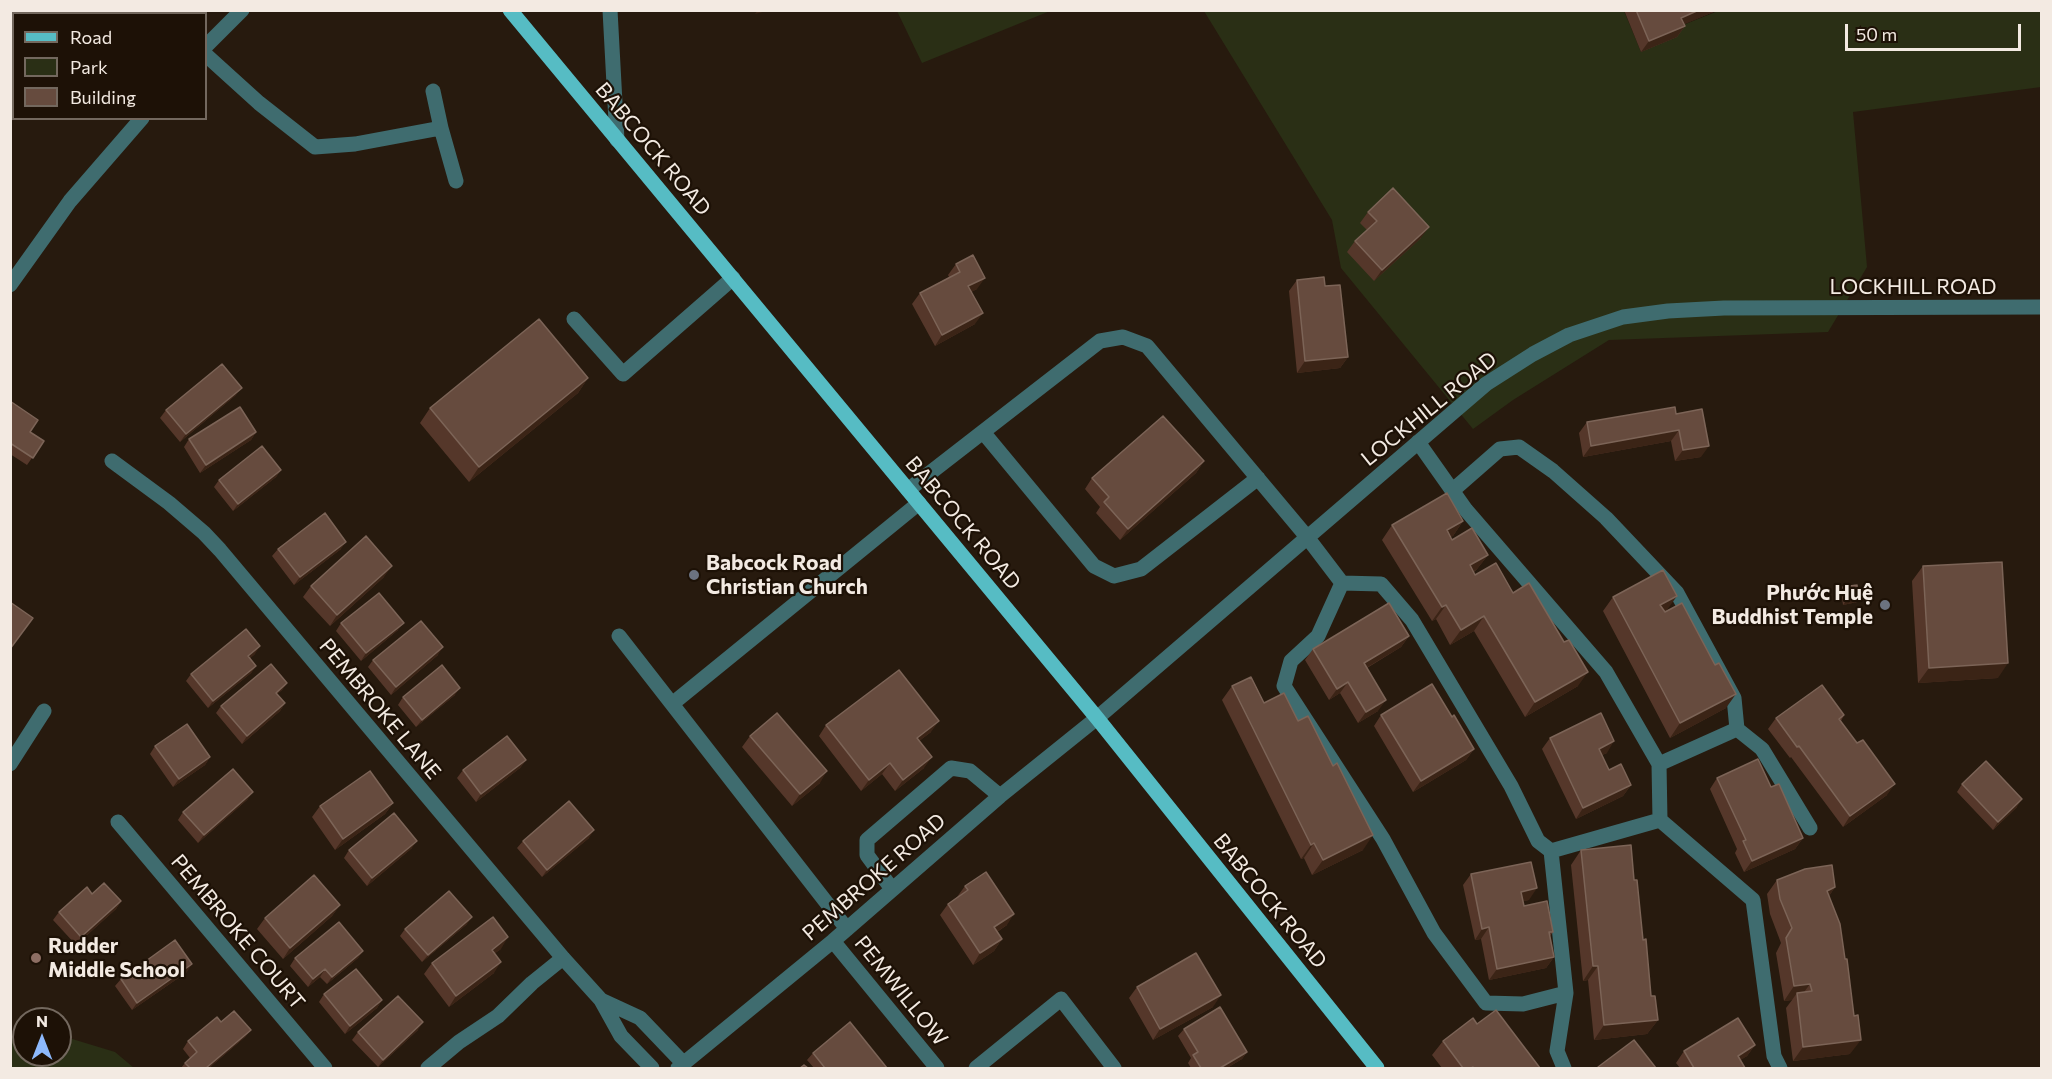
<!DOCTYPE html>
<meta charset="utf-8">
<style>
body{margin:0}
#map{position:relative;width:2052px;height:1079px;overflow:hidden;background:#271a0e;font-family:Commissioner,sans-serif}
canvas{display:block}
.frame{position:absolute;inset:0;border:12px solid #f3eae2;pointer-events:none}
.legend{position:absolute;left:12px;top:12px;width:195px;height:108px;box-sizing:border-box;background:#1d1106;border:2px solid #73685e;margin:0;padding:8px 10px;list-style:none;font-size:18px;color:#f3eae2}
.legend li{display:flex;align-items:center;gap:12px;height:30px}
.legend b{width:30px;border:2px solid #73685e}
.north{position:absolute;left:12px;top:1007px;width:60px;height:60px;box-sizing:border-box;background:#1d1106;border:2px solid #73685e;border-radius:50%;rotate:0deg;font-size:16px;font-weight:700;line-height:24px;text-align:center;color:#f3eae2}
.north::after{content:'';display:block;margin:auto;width:21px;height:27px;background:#8db9fc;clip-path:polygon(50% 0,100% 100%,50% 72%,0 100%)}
.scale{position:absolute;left:1845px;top:24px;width:176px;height:27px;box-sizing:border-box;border:3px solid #f3eae2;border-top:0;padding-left:8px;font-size:18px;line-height:21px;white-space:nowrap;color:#f3eae2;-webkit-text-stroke:4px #1d1106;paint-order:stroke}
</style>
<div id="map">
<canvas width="2052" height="1079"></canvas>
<div class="frame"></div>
<ul class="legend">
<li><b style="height:8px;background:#56bcc4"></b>Road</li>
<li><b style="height:16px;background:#2a2f15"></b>Park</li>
<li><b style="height:16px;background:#664b3e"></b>Building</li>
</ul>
<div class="north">N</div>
<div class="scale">50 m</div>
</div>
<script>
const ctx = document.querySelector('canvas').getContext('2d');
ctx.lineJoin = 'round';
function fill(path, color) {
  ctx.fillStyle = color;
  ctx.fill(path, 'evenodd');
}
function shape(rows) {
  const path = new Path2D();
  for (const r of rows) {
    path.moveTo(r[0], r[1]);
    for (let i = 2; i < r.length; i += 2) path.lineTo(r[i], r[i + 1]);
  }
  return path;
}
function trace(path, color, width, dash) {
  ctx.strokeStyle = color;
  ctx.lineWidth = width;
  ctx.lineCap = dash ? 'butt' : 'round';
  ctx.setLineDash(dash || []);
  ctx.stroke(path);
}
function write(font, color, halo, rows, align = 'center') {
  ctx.font = font + ' Commissioner,sans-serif';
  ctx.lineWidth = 4.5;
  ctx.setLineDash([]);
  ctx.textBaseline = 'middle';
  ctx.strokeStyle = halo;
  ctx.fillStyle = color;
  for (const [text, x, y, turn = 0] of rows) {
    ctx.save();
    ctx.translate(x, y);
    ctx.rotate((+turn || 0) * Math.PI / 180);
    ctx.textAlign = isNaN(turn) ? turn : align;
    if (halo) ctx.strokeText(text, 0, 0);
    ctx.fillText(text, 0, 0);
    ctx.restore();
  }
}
fill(shape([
 [897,11,1050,11,922,63],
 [1204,11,1624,11,1641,52,1673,29,1718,11,2041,11,2041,87,1853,112,1867,267,1828,332,1609,340,1513,400,1473,429,1341,268,1332,220],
 [11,1034,24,1035,24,1055,60,1055,60,1037,69,1038,115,1052,134,1068,11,1068]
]), '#2a2f15');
trace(shape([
 [165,10,168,14],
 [610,10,617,140],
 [206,46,242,10],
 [206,55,259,103,315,147,355,144,441,128,433,91],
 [441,128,456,181],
 [10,285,70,201,142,118],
 [574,319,623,374,733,278],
 [983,432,1094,566,1114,576,1141,569,1258,478],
 [112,461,169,503,204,533,220,550,563,958,601,1000,621,1036,652,1068],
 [908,490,1100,341,1123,337,1147,346,1307,537,1342,583,1381,584,1412,620,1511,786,1538,841,1551,851,1660,820,1659,764,1606,672,1466,510,1418,442],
 [1452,491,1500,449,1519,447,1553,471,1606,518,1677,593,1734,698,1737,729],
 [1342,583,1318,636,1291,661,1284,686,1383,839,1434,933,1486,1003,1523,1004,1566,993,1557,1051,1564,1068],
 [619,636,672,704],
 [10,764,44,711],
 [1659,764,1737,729,1762,749,1810,828],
 [1660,820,1753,900,1774,1056,1780,1068],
 [118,822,325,1068],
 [1551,851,1566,993],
 [892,889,867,855,867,840,951,768,970,771,1000,796],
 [847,929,672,704,919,503],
 [833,941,937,1068],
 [601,1000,640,1018,684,1064],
 [428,1068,459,1042,498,1016,532,983,563,958],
 [678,1068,833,941,1000,796,1097,718,1486,384,1533,354,1569,335,1623,317,1668,311,1724,308,2042,307],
 [976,1068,1061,999,1114,1068]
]), '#3f6c6f', 15);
trace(shape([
 [510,10,1097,718,1377,1068]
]), '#56bcc4', 15);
fill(shape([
 [12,10,59,10,62,14,15,14],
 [1624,10,1718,10,1684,24,1685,26,1677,37,1641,52],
 [10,30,14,34,14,87,10,84],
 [1368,212,1421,238,1374,281,1347,252,1355,241,1367,230,1360,223],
 [956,264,977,289,971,292,975,324,935,346,912,304,920,293,949,277,948,275],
 [1297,280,1325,286,1348,357,1340,368,1297,373,1289,291],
 [588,378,578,393,469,482,420,423,430,408],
 [236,395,180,442,160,418,166,410],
 [10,401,30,432,44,441,27,465,10,454],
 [1676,414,1701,457,1675,461,1671,441,1583,457,1579,433,1587,422],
 [256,432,251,440,200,473,184,447,189,439],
 [1204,461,1196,473,1120,540,1096,513,1100,507,1085,489,1092,478],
 [281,470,276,477,233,511,214,487,219,480],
 [1463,521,1453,536,1450,537,1452,540,1488,555,1477,569,1474,572,1475,575,1513,593,1578,686,1525,717,1474,631,1450,645,1436,619,1432,621,1382,540,1392,525],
 [278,549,341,549,294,585,272,556],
 [1923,566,1998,678,1918,683,1912,581],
 [384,577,330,626,303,597,311,586],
 [1843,587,1859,598,1857,602,1843,605,1841,591],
 [1613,597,1667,610,1664,612,1726,708,1670,738,1603,611],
 [341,623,398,630,361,661,336,631],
 [1409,636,1401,647,1367,668,1378,711,1358,723,1340,693,1329,700,1305,660,1313,649],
 [255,654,250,658,256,666,251,673,208,708,186,681,191,674],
 [438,655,391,695,368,667,373,660],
 [287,683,282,690,277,694,285,703,280,711,242,744,216,713,221,706],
 [1232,686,1264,703,1363,850,1312,875,1304,858,1301,859,1222,700],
 [455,695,416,727,398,705,403,697],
 [1381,715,1474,749,1466,760,1413,792,1374,726],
 [1844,715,1841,721,1887,795,1843,827,1791,757,1790,758,1768,729,1776,718],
 [826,725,931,732,919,741,924,768,895,791,882,774,861,791,819,736],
 [750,736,820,783,792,806,742,747],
 [1550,738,1607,753,1602,755,1609,770,1631,785,1623,796,1576,819,1542,749],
 [155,746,210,757,205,765,173,787,150,754],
 [526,760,520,768,476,802,457,778,463,770],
 [1717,778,1771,787,1803,838,1795,849,1744,872,1735,853,1737,849,1710,789],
 [1962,784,2017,807,1993,830,1957,792],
 [248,799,198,843,178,820,183,812],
 [393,803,385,814,335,850,312,817,320,806],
 [589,838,542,877,517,848,523,841],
 [412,848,367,886,344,858,349,850],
 [1581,850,1634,880,1651,996,1658,1020,1647,1034,1594,1040,1588,980,1583,981,1571,865],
 [1471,874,1529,900,1523,901,1524,906,1553,932,1550,936,1554,957,1546,968,1489,980,1481,939,1475,940,1463,885],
 [1777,880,1835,887,1829,896,1850,1054,1793,1061,1786,1008,1792,1000,1784,1001,1776,953,1781,943,1770,914,1767,894],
 [965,886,1007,925,997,932,1002,939,994,951,973,965,940,915,948,904,957,897],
 [92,894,121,901,116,909,76,945,53,920,59,912],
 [340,905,332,916,283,959,257,929,265,918],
 [472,917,466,925,422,962,400,936,405,929],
 [501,949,495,953,494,973,449,1007,424,974,432,963],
 [363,951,358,958,327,984,320,977,308,987,290,966,295,958],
 [187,972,132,1010,115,986,121,979],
 [1137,987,1213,1007,1153,1040,1129,998],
 [324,994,382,1000,377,1008,345,1034,319,1002],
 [221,1022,251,1030,245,1037,209,1068,181,1068,185,1063,190,1058,183,1049,188,1041],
 [1477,1024,1540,1068,1442,1068,1432,1055,1443,1041],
 [1184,1029,1247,1052,1242,1059,1227,1068,1191,1068,1188,1063,1191,1058,1178,1036],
 [418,1030,378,1067,352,1040,358,1032],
 [1755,1045,1747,1056,1740,1060,1745,1068,1680,1068,1676,1063,1684,1051],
 [813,1053,887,1068,814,1068,807,1060]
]), '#55372a');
fill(shape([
 [758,10,770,10,755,14],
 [1699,10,1718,10,1673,29,1681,18],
 [1685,26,1677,37,1641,52,1649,41],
 [1429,227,1421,238,1374,281,1382,270],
 [985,278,977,289,960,298,968,286],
 [983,313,975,324,935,346,942,335],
 [1348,357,1340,368,1297,373,1305,361],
 [588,378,578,393,469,482,479,467],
 [242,388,236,395,180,442,186,434],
 [1679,430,1671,441,1583,457,1591,446],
 [256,432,251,440,200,473,206,465],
 [1709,446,1701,457,1675,461,1683,450],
 [1204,461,1196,473,1120,540,1128,529],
 [281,470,276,477,233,511,238,504],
 [1463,521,1453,536,1437,545,1447,530],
 [346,542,341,549,294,585,300,577],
 [1488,555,1477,569,1460,580,1470,565],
 [392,566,384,577,330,626,337,615],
 [1677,596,1667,610,1650,619,1660,605],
 [1859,598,1857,602,1843,605,1846,601],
 [1446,605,1436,619,1432,621,1442,607],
 [1484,616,1474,631,1450,645,1461,630],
 [404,623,398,630,361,661,366,653],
 [1409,636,1401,647,1356,674,1364,663],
 [260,646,255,654,243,664,248,656],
 [443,647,438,655,391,695,396,687],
 [2008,663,1998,678,1918,683,1929,668],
 [256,666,251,673,208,708,213,701],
 [1588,672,1578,686,1525,717,1535,702],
 [1348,682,1340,693,1329,700,1337,689],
 [287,683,282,690,270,700,276,693],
 [460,688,455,695,416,727,422,720],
 [1736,694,1726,708,1670,738,1680,723],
 [1386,700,1378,711,1358,723,1366,712],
 [285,703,280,711,242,744,247,736],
 [939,721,931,732,909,749,917,738],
 [1614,741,1607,753,1591,760,1599,749],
 [1474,749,1466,760,1413,792,1421,781],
 [210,757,205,765,173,787,179,779],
 [932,757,924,768,895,791,903,780],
 [526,760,520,768,476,802,481,794],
 [890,763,882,774,861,791,869,780],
 [827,771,820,783,792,806,800,794],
 [1895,784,1887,795,1843,827,1850,816],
 [1631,785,1623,796,1576,819,1583,808],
 [253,792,248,799,198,843,204,835],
 [2022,799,2017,807,1993,830,1998,822],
 [393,803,385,814,335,850,343,839],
 [594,830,589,838,542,877,547,870],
 [1373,835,1363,850,1312,875,1323,860],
 [1803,838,1795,849,1744,872,1752,861],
 [417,841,412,848,367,886,372,878],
 [1314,843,1304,858,1301,859,1311,845],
 [1835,887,1825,902,1827,891],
 [1537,888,1529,900,1513,903,1521,892],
 [121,901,116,909,76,945,81,937],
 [340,905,332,916,283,959,290,948],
 [1014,914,1007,925,986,939,994,927],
 [472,917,466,925,422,962,428,955],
 [1489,927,1481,939,1475,940,1482,929],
 [508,937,501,949,484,961,492,950],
 [1002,939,994,951,973,965,980,953],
 [363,951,358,958,327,984,332,977],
 [1554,957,1546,968,1489,980,1497,969],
 [501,962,494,973,449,1007,456,996],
 [192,964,187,972,132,1010,137,1003],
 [1593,966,1598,966,1588,980,1583,981],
 [325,969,320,977,308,987,313,979],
 [1810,984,1799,999,1797,993,1792,1000,1784,1001,1794,986],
 [1221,995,1213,1007,1153,1040,1160,1029],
 [382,1000,377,1008,345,1034,350,1026],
 [1658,1020,1647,1034,1594,1040,1604,1025],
 [423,1022,418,1030,378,1067,383,1060],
 [251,1030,245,1037,209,1068,206,1068],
 [1861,1040,1850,1054,1793,1061,1803,1047],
 [1755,1045,1747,1056,1730,1067,1738,1056],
 [1247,1052,1242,1059,1227,1068,1220,1068]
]), '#3b2416');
const building = shape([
 [29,10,59,10,62,14,32,14,29,10],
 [1636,10,1699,10,1681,18,1685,26,1649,41,1636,10],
 [10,30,14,34,14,67,10,63,10,30],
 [10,96,14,99,14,104,10,106,10,96],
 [10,112,14,116,14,118,10,121,10,112],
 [1393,188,1429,227,1382,270,1355,241,1377,221,1368,212,1393,188],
 [973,255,985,278,968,286,983,313,942,335,920,293,960,272,956,264,973,255],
 [1324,277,1325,286,1340,285,1348,357,1305,361,1297,280,1324,277],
 [539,319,588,378,479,467,430,408,539,319],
 [222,364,242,388,186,434,166,410,222,364],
 [10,401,38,420,30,432,44,441,33,458,10,443,10,401],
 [240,407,256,432,206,465,189,439,240,407],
 [1675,407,1676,414,1702,409,1709,446,1683,450,1679,430,1591,446,1587,422,1675,407],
 [1163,416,1204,461,1128,529,1104,502,1109,497,1092,478,1163,416],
 [262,446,281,470,238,504,219,480,262,446],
 [1447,493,1463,521,1447,530,1452,540,1472,528,1488,555,1470,565,1475,575,1496,563,1513,593,1529,583,1564,642,1569,640,1588,672,1535,702,1484,616,1461,630,1446,605,1442,607,1392,525,1447,493],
 [325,513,346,542,300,577,278,549,325,513],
 [366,536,392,566,337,615,311,586,366,536],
 [2002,562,2008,663,1929,668,1923,566,2002,562],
 [1663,570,1677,596,1660,605,1665,612,1682,603,1715,665,1719,663,1736,694,1680,723,1613,597,1663,570],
 [1857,585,1859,598,1846,601,1843,587,1857,585],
 [379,593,404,623,366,653,341,623,379,593],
 [10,602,33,618,10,649,10,602],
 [1389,603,1409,636,1364,663,1386,700,1366,712,1348,682,1337,689,1313,649,1389,603],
 [421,621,443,647,396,687,373,660,421,621],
 [246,629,260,646,248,656,256,666,213,701,191,674,246,629],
 [271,664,287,683,276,693,285,703,247,736,221,706,271,664],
 [442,665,460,688,422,720,403,697,442,665],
 [899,670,939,721,917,738,932,757,903,780,890,763,869,780,826,725,899,670],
 [1251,677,1264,703,1284,693,1298,721,1308,716,1333,766,1337,763,1373,835,1323,860,1314,843,1311,845,1232,686,1251,677],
 [1432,684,1452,717,1454,715,1474,749,1421,781,1381,715,1432,684],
 [1822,685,1844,715,1839,719,1857,743,1863,740,1895,784,1850,816,1799,746,1797,747,1776,718,1822,685],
 [777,713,827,771,800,794,750,736,777,713],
 [1601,713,1614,741,1599,749,1609,770,1621,764,1631,785,1583,808,1550,738,1601,713],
 [187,724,210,757,179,779,155,746,187,724],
 [507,736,526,760,481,794,463,770,507,736],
 [1758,759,1771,787,1779,784,1803,838,1752,861,1743,841,1746,840,1717,778,1758,759],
 [1986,761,2022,799,1998,822,1962,784,1986,761],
 [233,769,253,792,204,835,183,812,233,769],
 [370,771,393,803,343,839,320,806,370,771],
 [569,801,594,830,547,870,523,841,569,801],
 [394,813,417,841,372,878,349,850,394,813],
 [1631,845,1634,880,1637,880,1643,940,1646,939,1651,996,1655,996,1658,1020,1604,1025,1598,966,1593,966,1581,850,1631,845],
 [1531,862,1537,888,1521,892,1524,906,1547,901,1553,932,1549,932,1554,957,1497,969,1489,927,1482,929,1471,874,1531,862],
 [1832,865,1835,887,1827,891,1840,924,1845,959,1847,959,1854,1016,1858,1015,1861,1040,1803,1047,1797,993,1812,991,1810,984,1794,986,1786,938,1792,928,1780,899,1777,880,1805,869,1832,865],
 [986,872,1014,914,994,927,1002,939,980,953,948,904,968,890,965,886,986,872],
 [314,875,340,905,290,948,265,918,314,875],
 [104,883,121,901,81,937,59,912,87,887,92,894,104,883],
 [449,891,472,917,428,955,405,929,449,891],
 [493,917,508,937,492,950,501,962,456,996,432,963,493,917],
 [339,922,363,951,332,977,325,969,313,979,295,958,339,922],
 [175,940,192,964,137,1003,121,979,175,940],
 [1196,953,1221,995,1160,1029,1137,987,1196,953],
 [356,969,382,1000,350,1026,324,994,356,969],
 [398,996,423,1022,383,1060,358,1032,398,996],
 [1220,1007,1247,1052,1220,1068,1201,1068,1193,1055,1198,1052,1184,1029,1220,1007],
 [1496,1010,1540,1068,1474,1068,1473,1067,1471,1068,1463,1068,1443,1041,1473,1018,1477,1024,1496,1010],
 [234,1011,251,1030,206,1068,190,1068,185,1063,197,1052,188,1041,217,1017,221,1022,234,1011],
 [1738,1018,1755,1045,1738,1056,1745,1068,1694,1068,1684,1051,1738,1018],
 [850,1022,887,1068,825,1068,813,1053,850,1022],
 [1634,1040,1656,1068,1600,1068,1598,1067,1634,1040],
 [804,1065,808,1068,800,1068,804,1065]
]);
fill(building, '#664b3e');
trace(building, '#7c6457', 1.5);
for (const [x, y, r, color] of [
 [694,575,6,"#6b7280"],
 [1885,605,6,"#6b7280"],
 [36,958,6,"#8d6e63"]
]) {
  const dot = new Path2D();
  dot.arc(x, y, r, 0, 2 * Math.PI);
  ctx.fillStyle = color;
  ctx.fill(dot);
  trace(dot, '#1d1106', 2);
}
write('21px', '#f3eae2', '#1d1106', [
 ["BABCOCK ROAD",653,149,50],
 ["LOCKHILL ROAD",1913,287],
 ["LOCKHILL ROAD",1429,409,-39],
 ["BABCOCK ROAD",963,523,50],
 ["PEMBROKE LANE",380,709,50],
 ["PEMBROKE ROAD",874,877,-41],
 ["BABCOCK ROAD",1270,901,51],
 ["PEMBROKE COURT",238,932,50],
 ["PEMWILLOW",901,991,51]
]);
write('bold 21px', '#f3eae2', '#1d1106', [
 ["Babcock Road",706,563],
 ["Christian Church",706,587],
 ["Phước Huệ",1873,593,"right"],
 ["Buddhist Temple",1873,617,"right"],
 ["Rudder",48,946],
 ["Middle School",48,970]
], 'left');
</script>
